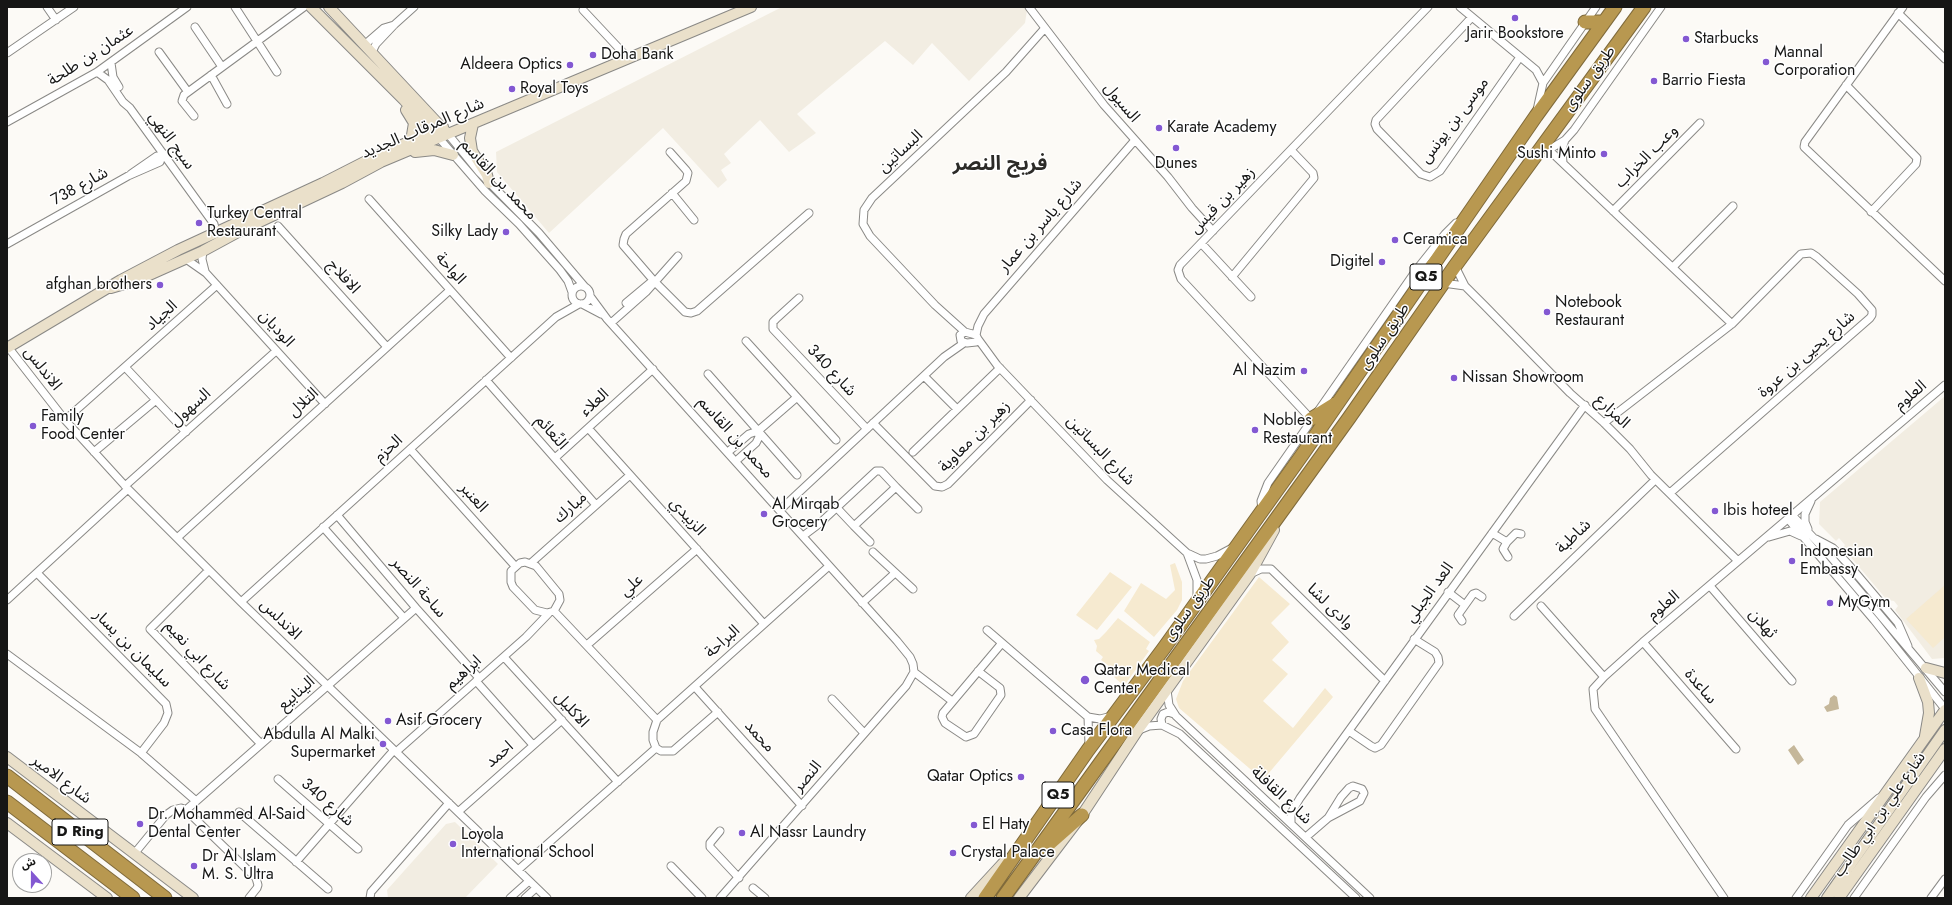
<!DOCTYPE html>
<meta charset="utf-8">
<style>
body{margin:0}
#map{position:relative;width:1952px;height:905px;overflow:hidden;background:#fcfaf6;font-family:Jost,"Noto Sans Arabic",sans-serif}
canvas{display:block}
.frame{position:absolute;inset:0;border:8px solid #161615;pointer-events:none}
.north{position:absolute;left:12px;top:853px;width:40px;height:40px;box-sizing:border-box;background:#fff;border:1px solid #a2a2a1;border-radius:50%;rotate:339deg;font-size:11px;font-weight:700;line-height:16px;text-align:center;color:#161615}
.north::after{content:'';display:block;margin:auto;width:14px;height:18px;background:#8358d2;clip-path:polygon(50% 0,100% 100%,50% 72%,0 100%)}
</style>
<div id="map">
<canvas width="1952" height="905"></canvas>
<div class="frame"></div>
<div class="north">ش</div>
</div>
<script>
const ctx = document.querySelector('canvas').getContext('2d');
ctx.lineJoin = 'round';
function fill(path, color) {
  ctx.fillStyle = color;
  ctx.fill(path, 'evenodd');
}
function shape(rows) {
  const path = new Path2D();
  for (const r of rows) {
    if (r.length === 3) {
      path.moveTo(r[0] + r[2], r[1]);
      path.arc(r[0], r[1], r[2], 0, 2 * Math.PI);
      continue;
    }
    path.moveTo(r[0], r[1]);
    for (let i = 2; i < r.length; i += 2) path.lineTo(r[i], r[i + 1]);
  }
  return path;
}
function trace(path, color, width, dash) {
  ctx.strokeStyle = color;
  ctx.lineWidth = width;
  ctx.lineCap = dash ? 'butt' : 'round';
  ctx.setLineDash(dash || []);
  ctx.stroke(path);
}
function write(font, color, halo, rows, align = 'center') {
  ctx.font = font + ' Jost,"Noto Sans Arabic",sans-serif';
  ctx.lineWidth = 3;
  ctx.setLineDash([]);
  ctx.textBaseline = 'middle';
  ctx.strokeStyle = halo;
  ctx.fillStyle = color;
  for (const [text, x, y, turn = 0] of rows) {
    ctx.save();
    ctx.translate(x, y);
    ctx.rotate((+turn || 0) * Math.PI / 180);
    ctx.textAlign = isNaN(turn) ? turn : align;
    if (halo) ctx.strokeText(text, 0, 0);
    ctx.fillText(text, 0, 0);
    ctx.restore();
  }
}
fill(shape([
 [782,7,1025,7,1027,10,1025,23,969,81,932,43,913,65,885,41,797,114,816,133,789,152,760,120,724,154,731,163,721,170,727,180,718,188,663,128,549,233,497,172,496,152],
 [1945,396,1945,658,1932,659,1895,610,1898,606,1894,601,1887,600,1843,548,1845,545,1839,538,1836,541,1819,524,1820,502],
 [455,822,498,864,465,898,388,898,387,890,446,824]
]), '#f2ede2');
fill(shape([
 [1175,563,1182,582,1182,600,1177,610,1154,637,1124,611,1141,583,1166,599,1175,590,1170,565],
 [1110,572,1132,587,1097,630,1076,615],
 [1259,577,1290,604,1271,623,1289,642,1272,660,1288,674,1263,701,1293,728,1325,688,1333,697,1263,780,1179,708,1176,699,1183,681],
 [1945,585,1945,637,1933,648,1906,619],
 [1118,618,1150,642,1146,649,1149,651,1124,686,1114,677,1117,672,1101,660,1103,657,1096,651,1097,646,1094,640,1099,639,1106,632]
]), '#f6ead0');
fill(shape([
 [1834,695,1837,697,1839,709,1827,712,1824,707,1829,704,1830,698],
 [1794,745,1804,760,1798,765,1788,750]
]), '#c5b79a');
const street = shape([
 [47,7,56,20],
 [235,7,277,72],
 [1029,7,1104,105,1168,177,1192,208,1213,231],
 [1460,7,1536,70,1543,83],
 [1903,7,1805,142,1804,147,1945,281],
 [583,10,628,58],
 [1898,13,1945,59],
 [1472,17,1376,120,1375,124,1377,129,1421,174,1430,177,1440,171,1520,57],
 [195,27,222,67],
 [364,44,369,41,384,28,394,25],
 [159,52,188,92],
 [372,52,376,44,394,25,414,7],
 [7,53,74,7],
 [111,63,113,77,119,87],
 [97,72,108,80,123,102,130,108,214,224,216,232],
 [211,75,227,104],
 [1846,85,1917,158,1916,164,1871,212],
 [1537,110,1543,83,1596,7],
 [194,116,182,101,184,95,304,7],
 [7,122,97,72,187,7],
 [448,134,479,172,539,233,585,287],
 [439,138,485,191,519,224,560,270,568,281,572,292],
 [1549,150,1732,324],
 [670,152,686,170,688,173,686,181,626,234,624,239,623,245,654,281,685,312,691,313,697,311,809,213],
 [1545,152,1565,140,1574,130,1661,7],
 [1563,163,1562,149,1565,140],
 [131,174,157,156,165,157],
 [672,193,694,220],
 [369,199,511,358],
 [1613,211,1700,123],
 [278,226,387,347],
 [1201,243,1251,297],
 [7,244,128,176,160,162,163,153],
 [203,251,202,259,205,271],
 [186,259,206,273,325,404],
 [1455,266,1465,286,1485,306,1570,393,1604,423,1630,449,1651,475,1738,561],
 [1673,267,1733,206],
 [1232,277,1314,178,1313,173,1291,150],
 [1443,283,1465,286],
 [581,295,9],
 [590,296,607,319,897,641,910,657,913,664,914,672,906,686,720,898],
 [799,298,776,319,773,322,773,329,867,429],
 [626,303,650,283],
 [582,304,601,314],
 [611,323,646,292,678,256],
 [965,332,935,305,870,236,863,224,864,210,872,198,1006,72,1045,28],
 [965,332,976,335,978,339,976,342,967,343,961,341,960,335,965,332],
 [976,335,978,326,984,314,1135,140],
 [978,339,997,365,1107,480,1187,553,1200,559,1206,559,1217,556,1232,548],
 [746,341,836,440],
 [8,347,65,420,128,489,241,602,547,898],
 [125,367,186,432],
 [708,374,797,475],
 [924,376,957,409],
 [486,380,596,505],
 [1311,419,1181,279,1178,270,1180,265,1428,7],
 [65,420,217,285],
 [873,423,935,486,942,487,948,484,1031,400],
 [1604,423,1732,324,1801,254,1811,253,1817,257,1858,294,1872,310,1872,315,1870,318,1670,493],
 [588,428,764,624],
 [410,449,515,566],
 [94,452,156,400],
 [728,452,749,434,758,431,796,398],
 [913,452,1000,368],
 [555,458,653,369],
 [736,461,756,443,759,437,758,431],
 [125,486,276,351],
 [896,487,918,509],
 [780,510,944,357,964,343],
 [1262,510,1261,501,1268,483,1417,269,1445,234,1456,223],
 [337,515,416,608,479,678],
 [1792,515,1825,550,1945,692],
 [1788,519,1874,620,1945,709],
 [854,526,870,542],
 [323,527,404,618],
 [1808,529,1805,522,1805,514,1811,501],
 [1492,533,1507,542],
 [803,536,819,524,876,471,881,471,896,487,854,526,837,508],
 [1769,537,1790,531,1801,536],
 [177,538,450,290],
 [1816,539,1833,548,1848,564,1898,623,1908,646],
 [873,552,913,589],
 [1187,553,1197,580,1197,599],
 [1508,557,1503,549,1507,542,1516,533,1521,534],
 [525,562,536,566,559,594,560,600,554,611,547,613,535,610,513,587,511,582,511,571,520,563,525,562],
 [531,563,630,475],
 [209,570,150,629,261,744],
 [37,573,166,704,168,713,164,723,141,753],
 [1250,574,1261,569,1271,569,1385,681],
 [1710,586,1792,681],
 [1448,592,1465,605],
 [7,600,128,489],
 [241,602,556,317,579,304],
 [862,603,895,573],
 [1541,606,1604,677],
 [554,611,657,720],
 [1514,616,1655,480],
 [1462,621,1458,615,1473,594,1476,593,1482,597],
 [987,630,1088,717,1100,719,1112,716],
 [1643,642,1736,749],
 [587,645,697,549],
 [7,654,141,753,196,801],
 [504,657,618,782],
 [978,671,1000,688,1001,695,974,734,966,737,945,723,942,717,943,713,1002,643],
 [914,672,952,701],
 [476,681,533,745],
 [695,687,802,806],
 [1167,690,1169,705,1176,716,1370,898],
 [832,699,864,733],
 [718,712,673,751,661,751,656,748,653,740,653,732,657,720,829,566],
 [1088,717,1089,745],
 [1162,725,1161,719,1163,714,1168,712,1174,714],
 [1139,730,1149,726,1162,725,1180,734,1356,898],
 [1349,731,1371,746,1375,748,1381,745,1439,663,1438,657,1435,652,1414,639],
 [396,752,526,637,549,613],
 [278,779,358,849],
 [186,810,416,608],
 [239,812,328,889],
 [458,812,562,720],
 [1291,823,1291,813,1300,798,1585,405],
 [720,831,710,843,710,847,739,878],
 [1306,837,1328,818,1360,801,1364,793,1362,789,1353,786,1349,788,1341,797,1328,818],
 [134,854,166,815,173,810,181,808,186,810,256,878,258,885,257,888,249,898],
 [296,862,394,750],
 [671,866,702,898],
 [518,870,656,748],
 [753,888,765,898],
 [370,898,371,892,449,803],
 [510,898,529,881],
 [525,898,536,888],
 [1724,898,1595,709,1593,689,1604,677,1643,642,1945,385],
 [1796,898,1848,825,1879,798],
 [1854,898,1926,797,1945,775],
 [1931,898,1945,879]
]);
const secondary = shape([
 [311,7,404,100,437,136],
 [329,7,445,131],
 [406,110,414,123,411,141],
 [473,124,470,138,472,151,487,175,489,183],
 [415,152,434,150,453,155],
 [111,288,138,280,203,251,238,232,342,183,381,162,751,7],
 [7,348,121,280,178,250,323,183,374,157,443,127],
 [1926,668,1945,673],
 [1919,678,1928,702,1929,713,1925,736],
 [7,757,193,898],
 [7,823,107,898],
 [971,898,1006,860],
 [1019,898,1082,815,1138,730,1250,574,1274,530],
 [1811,898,1945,710],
 [1827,898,1945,730],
 [1839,898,1945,749]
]);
const highway = shape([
 [1585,22,1604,22],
 [1311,419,1335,404],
 [7,776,165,898],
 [7,802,133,898],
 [1048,845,1082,815],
 [985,898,1088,750,1164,648,1302,455,1536,116,1615,7],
 [1003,898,1349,418,1455,266,1644,7]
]);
trace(street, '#8a8986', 9);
trace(secondary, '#8a8986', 12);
trace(highway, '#7f6a3b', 15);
trace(street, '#fff', 7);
trace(secondary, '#eae0ca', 10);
trace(highway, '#b89850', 13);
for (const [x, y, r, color] of [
 [1515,18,4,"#8358d2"],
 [1686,39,4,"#8358d2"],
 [593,55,4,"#8358d2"],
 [1766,62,4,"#8358d2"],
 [570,65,4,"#8358d2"],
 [1654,81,4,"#8358d2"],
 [512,89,4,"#8358d2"],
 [1159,128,4,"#8358d2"],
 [1176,148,4,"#8358d2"],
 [1604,154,4,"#8358d2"],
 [199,223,4,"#8358d2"],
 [506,232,4,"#8358d2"],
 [1395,240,4,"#8358d2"],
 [1382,262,4,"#8358d2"],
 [160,285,4,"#8358d2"],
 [1547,312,4,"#8358d2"],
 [1304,371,4,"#8358d2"],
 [1454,378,4,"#8358d2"],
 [33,426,4,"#8358d2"],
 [1255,430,4,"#8358d2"],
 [1715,511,4,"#8358d2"],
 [764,514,4,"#8358d2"],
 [1792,561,4,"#8358d2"],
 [1830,603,4,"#8358d2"],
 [1085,680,5,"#8358d2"],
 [388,721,4,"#8358d2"],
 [1053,731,4,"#8358d2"],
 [383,744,4,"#8358d2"],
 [1021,777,4,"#8358d2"],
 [140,824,4,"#8358d2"],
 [974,825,4,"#8358d2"],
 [742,833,4,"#8358d2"],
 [453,844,4,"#8358d2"],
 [953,853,4,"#8358d2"],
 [194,866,4,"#8358d2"]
]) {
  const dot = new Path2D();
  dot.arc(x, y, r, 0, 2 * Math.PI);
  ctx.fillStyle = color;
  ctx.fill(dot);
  trace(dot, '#fff', 1.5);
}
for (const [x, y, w] of [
 [1426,277,32],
 [1058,795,32],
 [80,832,56]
]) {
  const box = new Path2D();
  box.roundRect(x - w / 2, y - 13, w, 26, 3);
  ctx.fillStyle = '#fff';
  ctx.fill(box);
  trace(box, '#161615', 1);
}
write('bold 15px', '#161615', null, [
 ["Q5",1426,277],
 ["Q5",1058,795],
 ["D Ring",80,832]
]);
write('16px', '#161615', '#fff', [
 ["Jarir Bookstore",1515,34,"center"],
 ["Starbucks",1694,39],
 ["Mannal",1774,53],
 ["Corporation",1774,71],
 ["Doha Bank",601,55],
 ["Aldeera Optics",562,65,"right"],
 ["Barrio Fiesta",1662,81],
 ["Royal Toys",520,89],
 ["Karate Academy",1167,128],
 ["Sushi Minto",1596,154,"right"],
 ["Dunes",1176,164,"center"],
 ["Turkey Central",207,214],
 ["Restaurant",207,232],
 ["Silky Lady",498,232,"right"],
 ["Ceramica",1403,240],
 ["Digitel",1374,262,"right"],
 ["afghan brothers",152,285,"right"],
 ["Notebook",1555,303],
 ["Restaurant",1555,321],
 ["Al Nazim",1296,371,"right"],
 ["Nissan Showroom",1462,378],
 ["Family",41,417],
 ["Food Center",41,435],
 ["Nobles",1263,421],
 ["Restaurant",1263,439],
 ["Al Mirqab",772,505],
 ["Grocery",772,523],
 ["Ibis hoteel",1723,511],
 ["Indonesian",1800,552],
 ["Embassy",1800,570],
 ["MyGym",1838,603],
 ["Qatar Medical",1094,671],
 ["Center",1094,689],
 ["Asif Grocery",396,721],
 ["Casa Flora",1061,731],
 ["Abdulla Al Malki",375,735,"right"],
 ["Supermarket",375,753,"right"],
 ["Qatar Optics",1013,777,"right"],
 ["Dr. Mohammed Al-Said",148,815],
 ["Dental Center",148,833],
 ["El Haty",982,825],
 ["Al Nassr Laundry",750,833],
 ["Loyola",461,835],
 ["International School",461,853],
 ["Crystal Palace",961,853],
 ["Dr Al Islam",202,857],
 ["M. S. Ultra",202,875]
], 'left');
write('16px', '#161615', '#fff', [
 ["عثمان بن طلحة",91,56,-33],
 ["طريق سلوى",1590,79,-54],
 ["السيول",1121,103,50],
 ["موسى بن يونس",1455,121,-53],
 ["شارع المرقاب الجديد",423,129,-23],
 ["سيج النهي",171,141,54],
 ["البساتين",901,152,-43],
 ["وعب الخراب",1647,157,-45],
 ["محمد بن القاسم",498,180,47],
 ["شارع 738",80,187,-29],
 ["زهير بن قيس",1223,201,-46],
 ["شارع ياسر بن عمار",1041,226,-49],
 ["الواحة",450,269,48],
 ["الافلاج",343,277,48],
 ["الجياد",162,316,-42],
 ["الوديان",276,329,48],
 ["طريق سلوى",1385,337,-56],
 ["شارع يحيى بن عروة",1807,355,-41],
 ["الاندلس",42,369,52],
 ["شارع 340",831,371,47],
 ["العلوم",1911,396,-41],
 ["التلال",304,403,-42],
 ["العلاء",595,403,-42],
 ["السهول",191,408,-42],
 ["المزارع",1612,412,44],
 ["النًعائم",551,433,49],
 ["زهير بن معاوية",975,437,-45],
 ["محمد بن القاسم",735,438,48],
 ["الحزم",389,449,-42],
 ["شارع البساتين",1100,451,46],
 ["العنبر",473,498,48],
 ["مبارك",571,508,-42],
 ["الزبيدي",687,517,48],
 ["شاطبة",1574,537,-44],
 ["علي",632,586,-41],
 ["ساحة النصر",418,588,49],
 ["العد الجبلي",1430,593,-54],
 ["العلوم",1664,606,-40],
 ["وادى لشا",1330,607,44],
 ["طريق سلوى",1190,609,-54],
 ["الاندلس",280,620,44],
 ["ثهلان",1762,624,49],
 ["البراحة",723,642,-42],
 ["سليمان بن يسار",132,649,45],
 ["شارع ابي نعيم",197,656,47],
 ["ابراهيم",464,673,-42],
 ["ساعدة",1700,687,49],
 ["الينابيع",297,694,-41],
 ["الاكليل",571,710,48],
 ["محمد",759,737,48],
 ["احمد",500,755,-41],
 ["النصر",808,777,-50],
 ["شارع الامير",61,780,37],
 ["شارع القافلة",1281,796,43],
 ["شارع 340",327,803,41],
 ["شارع علي بن ابي طالب",1880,815,-55]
]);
write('bold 20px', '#2c2b28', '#fff', [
 ["فريج النصر",1000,165]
]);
</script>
